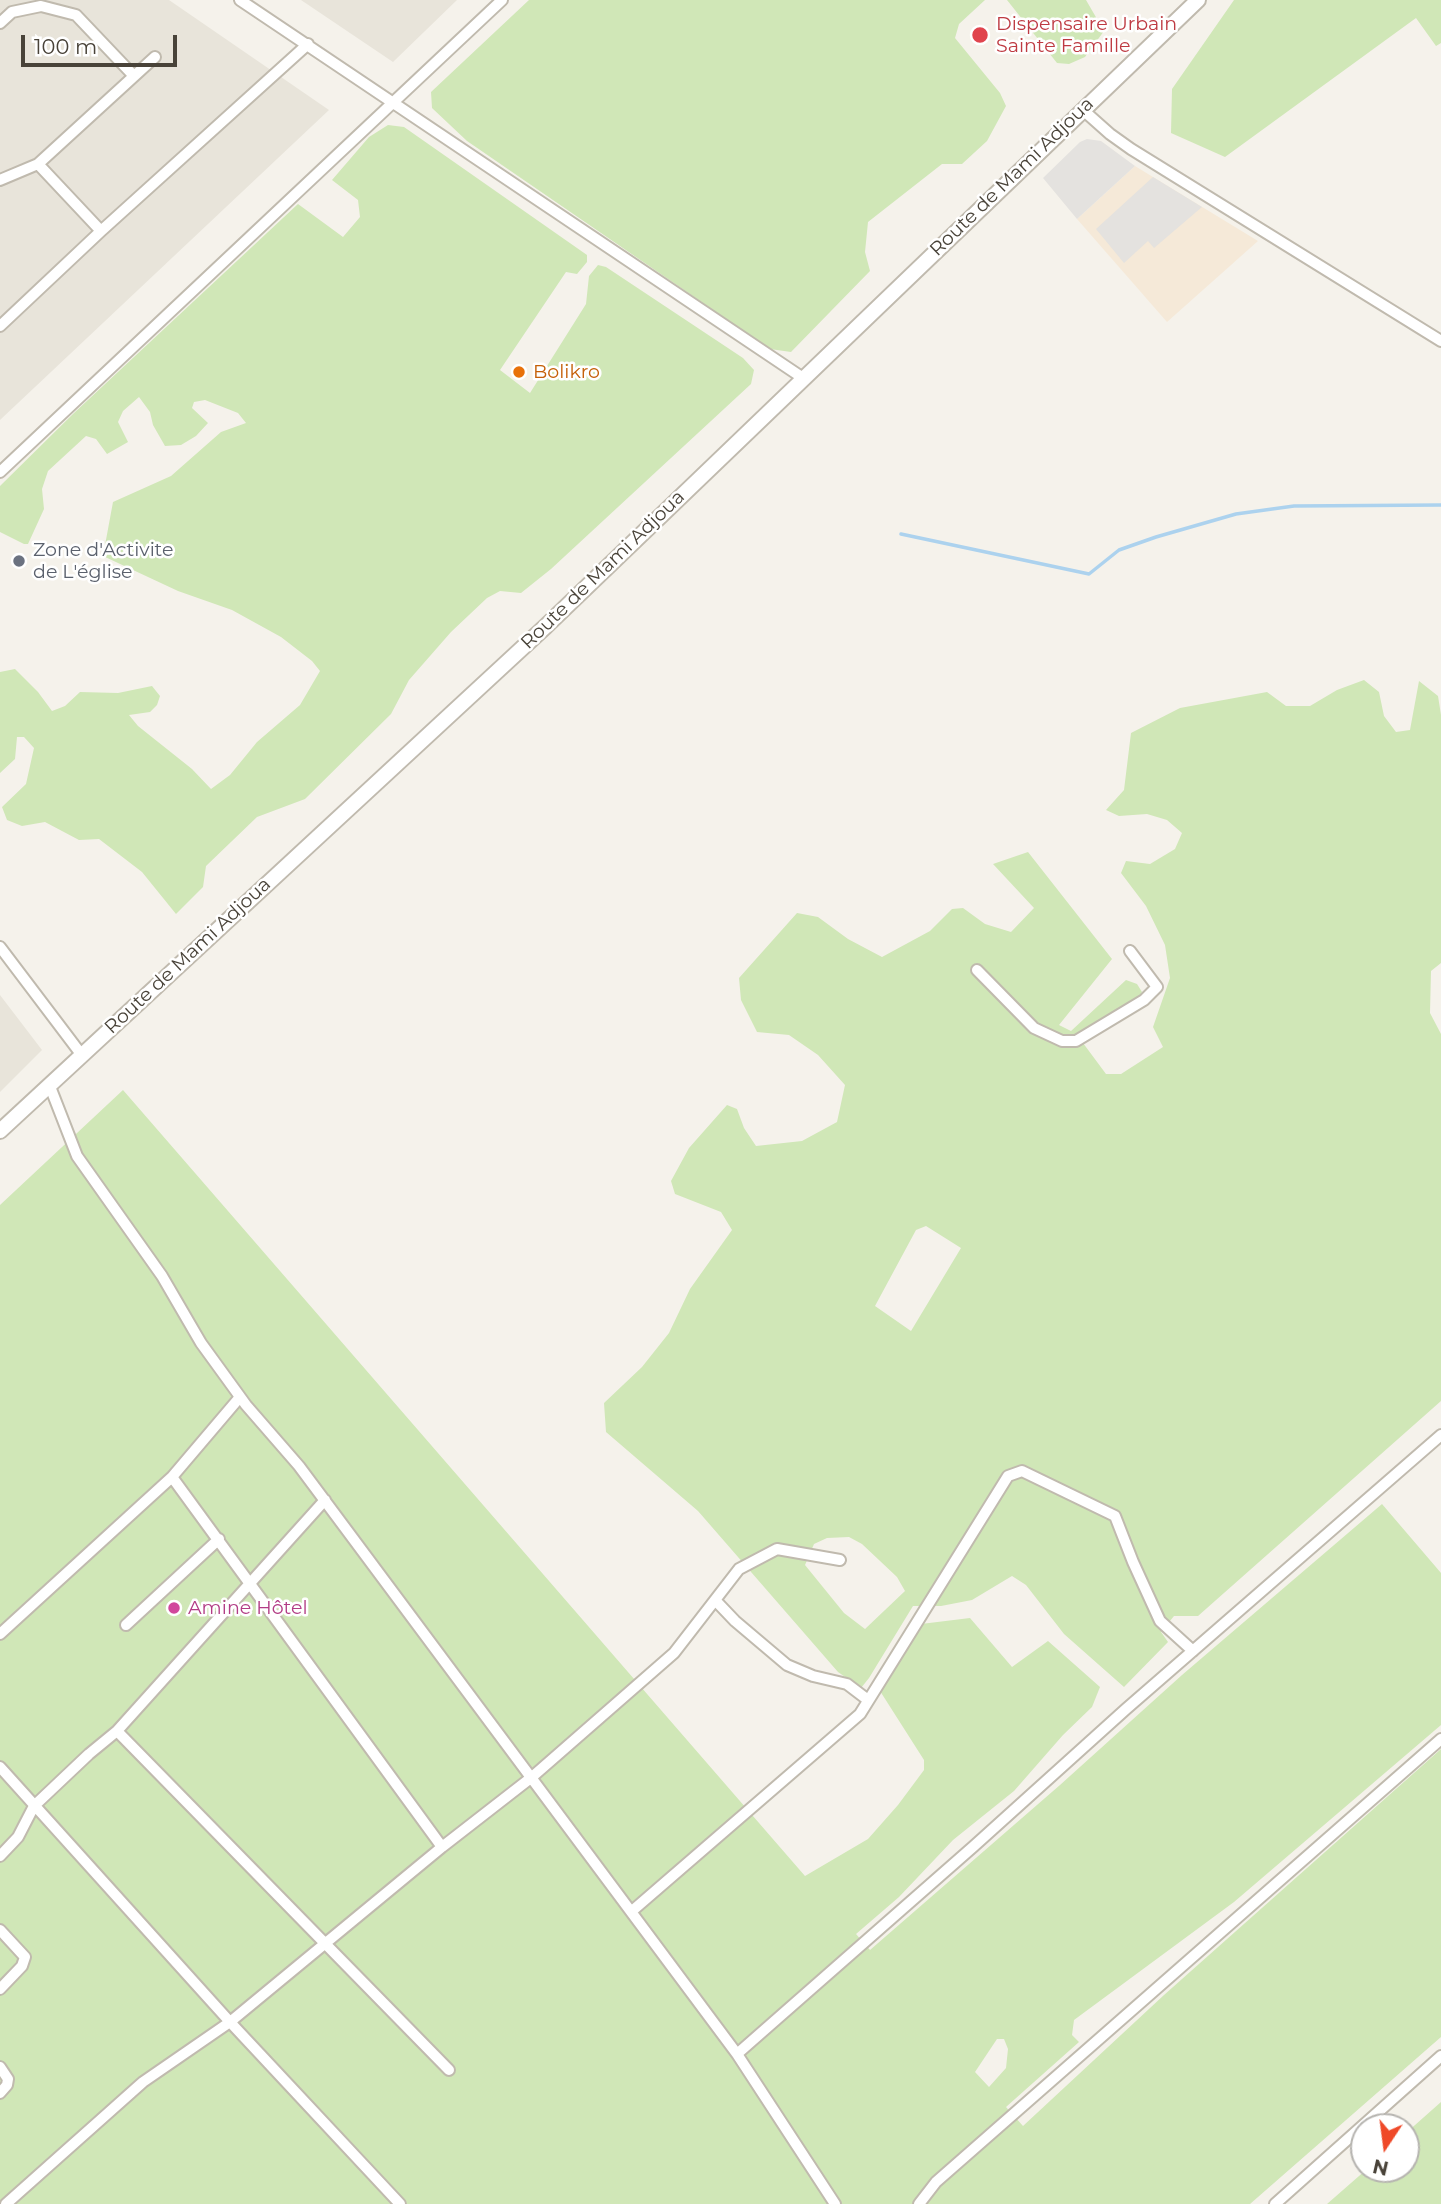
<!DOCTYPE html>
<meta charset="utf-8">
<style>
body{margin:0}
#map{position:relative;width:1441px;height:2204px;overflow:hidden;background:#f5f2eb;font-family:Montserrat,sans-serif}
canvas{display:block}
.north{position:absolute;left:1350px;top:2113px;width:70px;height:70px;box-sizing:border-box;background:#fff;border:2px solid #b6b4b0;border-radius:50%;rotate:193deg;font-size:19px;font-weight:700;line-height:28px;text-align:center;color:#494339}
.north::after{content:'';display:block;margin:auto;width:24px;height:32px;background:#ef4928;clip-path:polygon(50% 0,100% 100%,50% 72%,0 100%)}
.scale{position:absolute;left:21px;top:35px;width:156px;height:32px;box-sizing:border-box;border:4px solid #494339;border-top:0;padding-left:9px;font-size:21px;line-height:24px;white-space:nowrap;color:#494339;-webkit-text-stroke:5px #fff;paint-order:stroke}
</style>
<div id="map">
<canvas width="1441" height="2204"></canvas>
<div class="north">N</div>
<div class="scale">100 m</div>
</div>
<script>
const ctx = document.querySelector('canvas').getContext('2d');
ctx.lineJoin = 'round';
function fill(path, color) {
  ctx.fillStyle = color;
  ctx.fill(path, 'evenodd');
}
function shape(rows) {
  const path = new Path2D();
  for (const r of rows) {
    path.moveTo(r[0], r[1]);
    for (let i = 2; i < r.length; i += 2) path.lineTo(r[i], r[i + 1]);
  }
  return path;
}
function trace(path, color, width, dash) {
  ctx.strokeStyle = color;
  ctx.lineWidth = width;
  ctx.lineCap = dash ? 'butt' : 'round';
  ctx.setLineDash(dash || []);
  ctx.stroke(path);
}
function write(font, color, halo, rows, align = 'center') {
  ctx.font = font + ' Montserrat,sans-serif';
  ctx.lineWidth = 5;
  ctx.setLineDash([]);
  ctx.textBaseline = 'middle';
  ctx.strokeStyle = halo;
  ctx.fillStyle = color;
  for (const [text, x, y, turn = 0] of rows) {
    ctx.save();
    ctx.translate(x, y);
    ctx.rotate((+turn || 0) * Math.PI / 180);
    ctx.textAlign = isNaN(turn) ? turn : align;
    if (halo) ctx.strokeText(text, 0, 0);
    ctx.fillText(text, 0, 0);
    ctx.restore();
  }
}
fill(shape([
 [0,0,169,0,329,110,0,420],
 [301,0,457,0,393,62],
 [0,995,42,1050,0,1092]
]), '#e8e4da');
fill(shape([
 [1135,166,1258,241,1167,322,1077,219]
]), '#f5e9d8');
fill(shape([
 [529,0,985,0,959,24,955,38,1000,93,1006,106,987,141,962,164,942,164,868,222,865,252,870,271,791,352,770,349,467,141,432,108,431,92],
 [1007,0,1086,0,1104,31,1085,57,1069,64,1057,63],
 [1234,0,1441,0,1441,43,1436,46,1416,18,1225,157,1171,133,1172,89],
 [388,125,404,127,587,255,587,262,577,274,566,272,500,370,530,393,586,304,589,276,598,265,606,267,743,358,754,370,751,384,551,569,521,593,500,591,487,598,451,632,409,680,391,714,305,799,257,817,206,866,203,887,176,914,142,872,99,839,79,840,45,822,22,826,7,820,2,807,26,784,34,748,24,737,17,737,15,759,0,773,0,672,15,669,38,692,52,711,65,706,80,692,118,693,152,686,160,696,157,705,150,712,129,715,138,726,192,769,211,789,230,775,257,742,300,705,320,671,312,661,281,637,232,610,178,591,103,556,113,502,171,476,221,432,246,423,238,413,205,400,194,402,192,408,208,423,196,436,181,445,165,446,153,425,150,412,139,397,123,411,118,422,128,442,107,454,96,439,86,436,48,471,42,489,44,509,28,544,24,544,0,532,0,486,74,413,298,204,343,237,360,217,358,200,332,180,369,137],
 [1364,680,1379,692,1384,716,1396,732,1410,730,1419,681,1438,696,1441,715,1441,963,1431,971,1430,1013,1441,1034,1441,1401,1198,1616,1174,1616,1161,1632,1168,1642,1124,1687,1064,1634,1026,1585,1012,1576,972,1600,941,1606,913,1606,869,1678,861,1688,838,1672,698,1511,606,1432,604,1403,642,1367,669,1333,690,1289,732,1230,721,1212,675,1194,671,1181,689,1148,727,1105,737,1109,744,1128,756,1146,802,1141,837,1122,845,1085,818,1055,789,1035,757,1032,741,1000,739,978,797,913,818,917,848,939,882,957,930,931,952,909,963,908,985,924,1011,932,1034,908,993,864,1028,852,1112,959,1059,1025,1071,1031,1126,980,1137,984,1142,992,1139,999,1083,1043,1106,1074,1121,1074,1163,1047,1153,1027,1170,978,1165,945,1146,906,1121,873,1126,861,1150,864,1175,849,1182,833,1167,820,1147,814,1119,816,1106,810,1124,790,1131,733,1180,708,1267,692,1286,706,1310,706,1337,690],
 [926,1226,961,1248,911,1331,875,1306,916,1230],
 [849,1537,862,1544,897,1577,905,1591,865,1629,844,1613,805,1565,814,1544,827,1538],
 [123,1090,805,1876,868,1839,898,1805,924,1770,924,1760,880,1691,921,1624,970,1618,1012,1667,1048,1641,1100,1687,1092,1707,1063,1735,1014,1791,953,1840,899,1897,856,1934,870,1950,1060,1785,1182,1675,1382,1504,1441,1573,1441,1725,1234,1902,1074,2020,1072,2035,1079,2042,1006,2107,1023,2126,1164,1995,1441,1749,1441,2037,1250,2204,0,2204,0,1205],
 [997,2039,1004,2039,1008,2049,1006,2068,989,2087,975,2072],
 [1441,2102,1441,2204,1327,2204,1367,2169,1406,2169,1406,2133]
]), '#d0e7b7');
fill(shape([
 [1087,139,1101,141,1135,166,1077,219,1043,178,1080,142],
 [1153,177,1202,207,1154,248,1148,241,1124,263,1096,229]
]), '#e4e2df');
trace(shape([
 [901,534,1089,574,1119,550,1156,537,1236,514,1294,506,1441,505]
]), '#acd2ee', 3.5);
const minor = shape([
 [240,0,803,378],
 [0,23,12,12,41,6,76,15,134,76],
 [1083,110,1110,134,1131,149,1441,341],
 [38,164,101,231],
 [0,180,38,164,155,57],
 [0,326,101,231,308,44],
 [0,472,502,0],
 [0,947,81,1054],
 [977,970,1034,1028,1062,1041,1076,1041,1144,1000,1157,987,1130,951],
 [49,1084,77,1156,162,1276,201,1343,246,1405,299,1466,737,2054,835,2204],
 [172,1477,442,1847],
 [715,1600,735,1621,787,1665,813,1676,847,1684,868,1700],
 [126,1625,219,1539],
 [0,1634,172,1477,240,1397],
 [117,1731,449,2070],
 [0,1767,230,2022,400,2204],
 [0,1856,18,1837,34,1806,89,1754,117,1731,325,1500],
 [632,1911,860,1714,1008,1476,1022,1471,1115,1516,1133,1562,1160,1621,1193,1651],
 [0,1930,25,1957,22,1966,0,1989],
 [737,2054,974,1846,1126,1709,1441,1435],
 [0,2067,8,2079,7,2085,0,2093],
 [6,2204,143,2082,230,2022,442,1847,532,1777,674,1653,739,1569,777,1549,840,1560],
 [919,2204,936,2182,1441,1739],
 [1275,2204,1441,2056]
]);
const tertiary = shape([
 [0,1131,545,627,1198,0]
]);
trace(minor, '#c0baae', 14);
trace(tertiary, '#c0baae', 18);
trace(minor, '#fff', 10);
trace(tertiary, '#fff', 14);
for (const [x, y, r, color] of [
 [980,35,9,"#e0444e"],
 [519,372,7,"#e8710a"],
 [19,561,7,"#6b7280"],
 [174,1608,7,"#d1479c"]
]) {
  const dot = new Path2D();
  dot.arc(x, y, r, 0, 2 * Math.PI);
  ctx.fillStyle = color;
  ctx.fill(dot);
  trace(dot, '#fff', 2.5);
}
write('19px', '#be3a42', '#fff', [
 ["Dispensaire Urbain",996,24],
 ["Sainte Famille",996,46]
], 'left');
write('19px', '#494339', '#fff', [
 ["Route de Mami Adjoua",1012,177,-44],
 ["Route de Mami Adjoua",603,570,-44],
 ["Route de Mami Adjoua",188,956,-43]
]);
write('19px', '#c56008', '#fff', [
 ["Bolikro",533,372]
], 'left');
write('19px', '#5b616d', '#fff', [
 ["Zone d'Activite",33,550],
 ["de L'église",33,572]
], 'left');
write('19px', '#b23c85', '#fff', [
 ["Amine Hôtel",188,1608]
], 'left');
</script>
